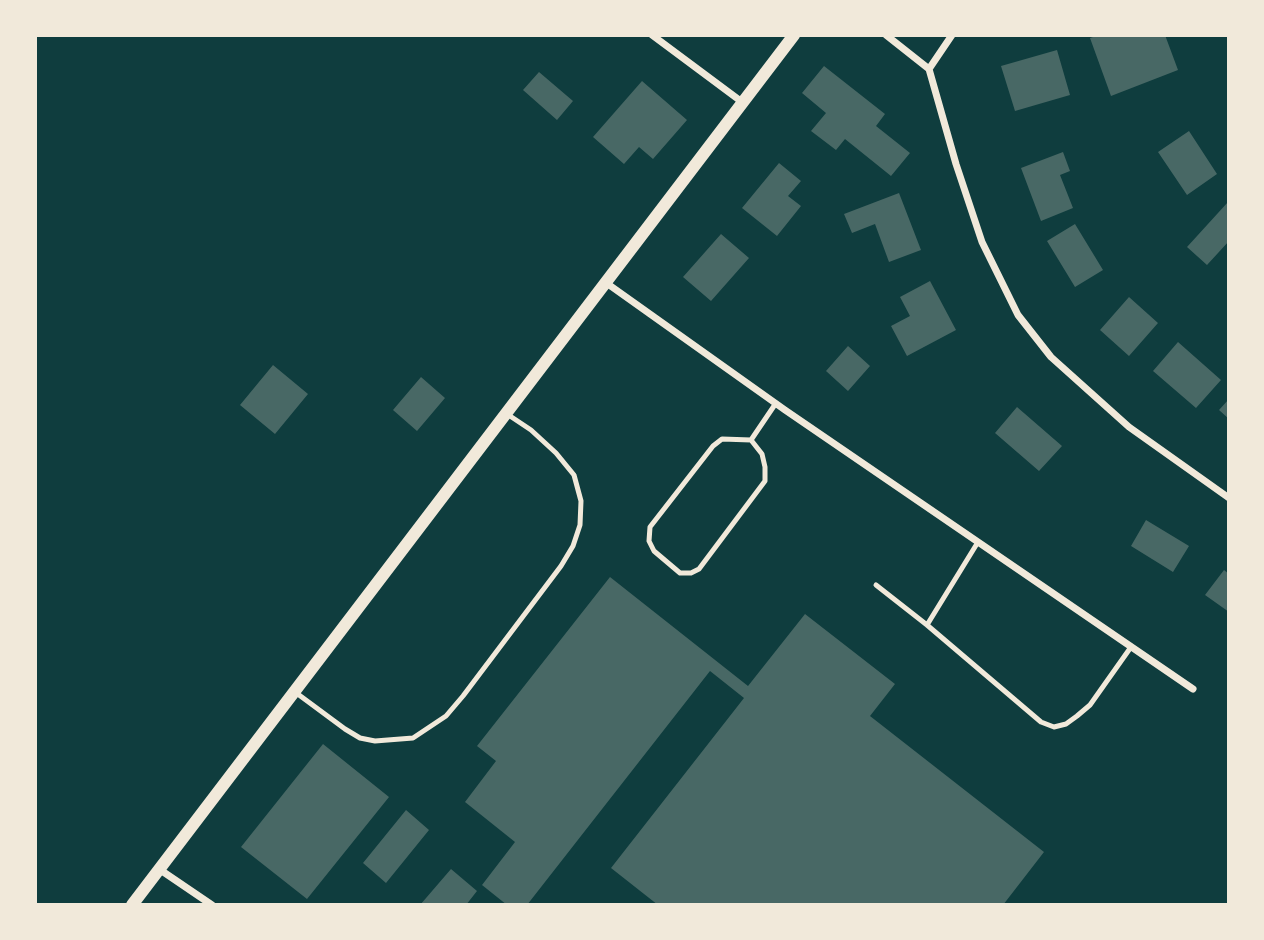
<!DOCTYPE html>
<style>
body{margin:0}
#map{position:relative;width:1264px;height:940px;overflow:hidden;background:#0f3d3e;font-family:Figtree,sans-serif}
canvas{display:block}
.frame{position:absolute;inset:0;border:37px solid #f1e9da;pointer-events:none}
</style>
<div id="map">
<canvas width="1264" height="940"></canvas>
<div class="frame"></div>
</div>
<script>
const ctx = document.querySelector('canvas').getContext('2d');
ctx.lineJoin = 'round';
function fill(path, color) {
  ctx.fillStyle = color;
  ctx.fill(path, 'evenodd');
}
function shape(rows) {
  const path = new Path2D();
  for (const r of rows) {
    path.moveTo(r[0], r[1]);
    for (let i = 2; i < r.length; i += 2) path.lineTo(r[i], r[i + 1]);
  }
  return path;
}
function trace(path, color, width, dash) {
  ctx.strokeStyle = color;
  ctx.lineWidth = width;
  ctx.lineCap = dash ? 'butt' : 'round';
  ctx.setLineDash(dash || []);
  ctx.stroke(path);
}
fill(shape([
 [1099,35,1165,35,1178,70,1111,96,1090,38],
 [1057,50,1070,95,1015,111,1001,66],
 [824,66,885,114,876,126,910,153,891,176,845,139,836,150,811,131,826,113,802,93],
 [539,72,573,101,557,120,523,90],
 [642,81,687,120,653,159,639,147,624,164,593,137],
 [1189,131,1217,174,1187,195,1158,152],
 [1063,152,1070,171,1060,175,1073,208,1041,221,1021,168],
 [779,163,801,181,788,196,801,206,777,236,742,208],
 [899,193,921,250,889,262,875,224,852,233,844,214],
 [1228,202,1229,241,1207,265,1187,247],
 [1075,224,1103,270,1075,287,1047,241],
 [721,234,749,258,711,301,683,277],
 [930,281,956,330,907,356,891,326,910,316,900,297],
 [1129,297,1158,323,1129,356,1100,330],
 [1178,342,1221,380,1196,408,1153,371],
 [848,346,870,366,848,391,826,371],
 [273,365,308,394,275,434,240,405],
 [421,377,445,398,417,431,393,410],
 [1229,399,1229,419,1219,410],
 [1017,407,1062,446,1039,471,995,433],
 [1146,520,1189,546,1173,572,1131,546],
 [1224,570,1229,574,1229,612,1205,595],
 [610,577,748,686,805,614,895,684,870,716,1044,852,1003,905,658,905,611,868,744,698,710,671,527,905,507,905,482,885,515,842,465,802,496,761,477,746],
 [323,744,389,797,307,899,241,847],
 [406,810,429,830,386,883,363,863],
 [451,869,477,891,466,905,420,905]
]), '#486865');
trace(shape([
 [751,440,762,454,765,467,765,481,699,569,691,573,680,573,654,551,649,541,650,527,713,446,722,439,751,440,776,403],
 [978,542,927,625,1041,722,1054,727,1066,724,1077,716,1090,705,1131,647],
 [876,585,927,625],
 [295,692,345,729,360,738,375,741,413,738,446,716,463,696,561,566,573,546,580,525,581,501,574,475,556,453,531,430,507,414]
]), '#f1e9da', 5);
trace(shape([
 [652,35,742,102],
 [886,35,929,69,956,164,982,242,1018,315,1051,357,1129,427,1229,498],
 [929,69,952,35],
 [605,282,785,410,1193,689],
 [159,869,212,905]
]), '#f1e9da', 7);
trace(shape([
 [132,905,794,35]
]), '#f1e9da', 12);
</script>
